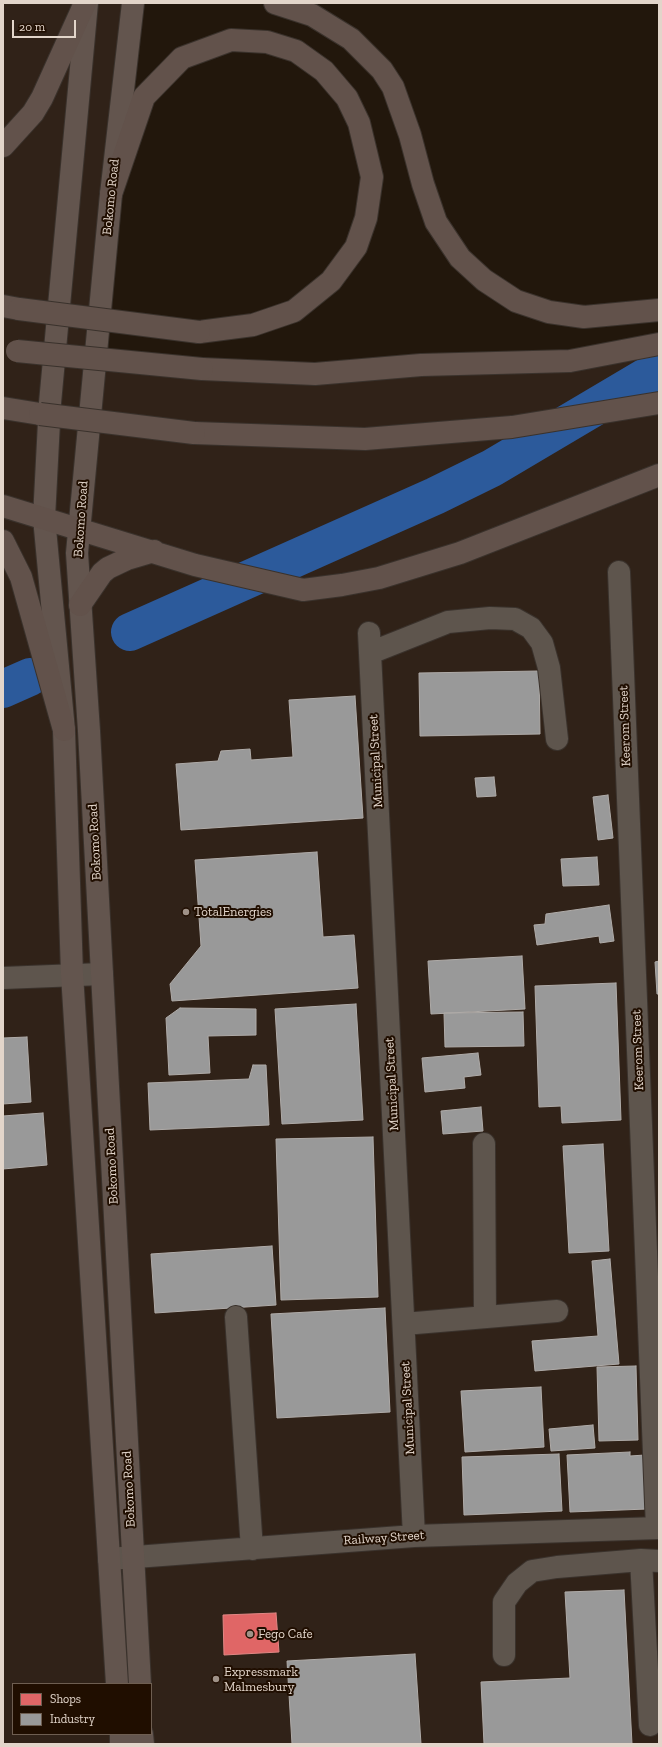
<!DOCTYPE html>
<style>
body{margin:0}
#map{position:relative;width:662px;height:1747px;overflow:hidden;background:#22170c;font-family:"Zilla Slab",serif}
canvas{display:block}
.frame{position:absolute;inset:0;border:4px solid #e2d5ca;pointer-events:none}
.legend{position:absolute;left:12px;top:1683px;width:140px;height:52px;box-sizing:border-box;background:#200e00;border:1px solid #6e5e51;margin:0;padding:5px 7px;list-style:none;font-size:12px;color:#e2d5ca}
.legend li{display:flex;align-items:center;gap:8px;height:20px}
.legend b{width:20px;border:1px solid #6e5e51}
.scale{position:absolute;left:12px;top:20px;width:64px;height:18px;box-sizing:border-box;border:2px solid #e2d5ca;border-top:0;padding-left:5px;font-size:12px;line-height:14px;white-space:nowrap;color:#e2d5ca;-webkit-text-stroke:3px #200e00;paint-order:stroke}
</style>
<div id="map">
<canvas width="662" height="1747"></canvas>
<div class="frame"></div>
<ul class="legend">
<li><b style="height:11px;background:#e06666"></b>Shops</li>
<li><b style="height:11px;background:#999"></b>Industry</li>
</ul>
<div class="scale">20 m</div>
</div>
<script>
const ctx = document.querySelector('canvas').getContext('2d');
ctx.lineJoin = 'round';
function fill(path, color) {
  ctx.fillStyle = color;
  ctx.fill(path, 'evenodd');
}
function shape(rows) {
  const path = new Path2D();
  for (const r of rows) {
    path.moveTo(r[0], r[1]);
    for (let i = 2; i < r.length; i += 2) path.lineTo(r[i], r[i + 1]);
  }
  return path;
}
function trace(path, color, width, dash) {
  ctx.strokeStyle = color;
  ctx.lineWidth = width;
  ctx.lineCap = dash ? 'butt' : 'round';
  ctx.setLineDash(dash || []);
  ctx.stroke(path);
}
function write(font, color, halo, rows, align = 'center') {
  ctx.font = font + ' "Zilla Slab",serif';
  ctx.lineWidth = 4;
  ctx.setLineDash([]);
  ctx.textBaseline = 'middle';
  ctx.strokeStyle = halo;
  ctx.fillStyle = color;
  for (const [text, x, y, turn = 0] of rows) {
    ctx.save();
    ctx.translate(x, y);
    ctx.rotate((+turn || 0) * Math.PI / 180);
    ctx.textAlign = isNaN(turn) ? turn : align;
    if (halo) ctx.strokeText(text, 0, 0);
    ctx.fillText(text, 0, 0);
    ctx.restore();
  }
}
fill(shape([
 [3,3,133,3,97,353,267,373,659,344,659,1744,3,1744],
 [13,1684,151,1684,151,1734,13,1734]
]), '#302218');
const shops = shape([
 [276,1613,279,1652,224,1655,223,1615,276,1613]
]);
fill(shops, '#e06666');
trace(shops, '#e18784', 1);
const industry = shape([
 [539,671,540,734,420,736,419,673,539,671],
 [355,696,363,818,181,830,176,764,218,761,221,751,250,749,251,760,293,757,289,700,355,696],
 [494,777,496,796,477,797,475,778,494,777],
 [608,795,613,838,598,840,593,797,608,795],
 [317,852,323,937,354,935,358,988,172,1001,170,984,201,946,195,860,317,852],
 [597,857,599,885,563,886,561,859,597,857],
 [609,905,614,941,600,943,599,936,537,945,534,925,545,924,546,914,609,905],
 [522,956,525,1009,431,1014,428,961,522,956],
 [659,961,659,994,657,994,655,962,659,961],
 [616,983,621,1120,562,1123,561,1106,539,1107,535,986,616,983],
 [356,1004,363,1120,282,1124,275,1009,356,1004],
 [180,1008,256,1009,256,1035,208,1036,210,1073,169,1075,166,1018,180,1008],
 [523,1012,524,1046,445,1047,444,1013,523,1012],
 [27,1037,31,1102,3,1104,3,1038,27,1037],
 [478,1053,481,1075,464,1077,465,1088,425,1092,422,1058,478,1053],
 [253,1065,266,1065,269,1125,150,1130,148,1083,249,1079,253,1065],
 [481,1107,483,1131,443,1134,441,1111,481,1107],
 [43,1113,47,1165,3,1169,3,1116,43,1113],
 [373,1137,378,1297,281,1300,276,1139,373,1137],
 [603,1144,609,1251,569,1253,563,1146,603,1144],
 [272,1246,276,1305,155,1313,151,1254,272,1246],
 [610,1259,619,1364,535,1371,532,1341,598,1336,592,1261,610,1259],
 [385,1308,390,1412,277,1418,271,1314,385,1308],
 [636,1366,638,1440,599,1441,597,1367,636,1366],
 [541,1387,544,1447,465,1452,461,1391,541,1387],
 [593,1425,595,1448,551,1451,549,1429,593,1425],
 [630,1452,630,1456,645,1455,647,1509,570,1512,567,1455,630,1452],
 [559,1454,562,1511,464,1515,462,1457,559,1454],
 [624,1590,632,1744,484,1744,481,1682,570,1678,565,1592,624,1590],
 [415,1654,421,1744,292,1744,287,1661,415,1654]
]);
fill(industry, '#999');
trace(industry, '#afaba8', 1);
trace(shape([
 [130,632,435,496,492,468,649,375,659,364],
 [3,689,30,677]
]), '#2c5a9b', 38);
const minor = shape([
 [619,572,657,1528],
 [369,633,414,1536],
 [370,653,448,622,490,618,515,619,531,628,542,643,549,668,557,739],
 [3,978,102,974],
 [484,1144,485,1317],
 [236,1317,252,1549],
 [404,1324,557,1311],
 [109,1559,414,1536,659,1528],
 [641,1560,650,1725],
 [504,1655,504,1602,517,1583,532,1571,557,1567,641,1560,659,1561]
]);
const major = shape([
 [87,3,50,403,44,518,64,730,72,974,117,1684],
 [133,3,111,194,77,553,89,731,140,1684],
 [121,1734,121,1744],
 [142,1734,143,1744]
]);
const highway = shape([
 [275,3,312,15,351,39,382,70,393,87,410,135,423,184,436,222,460,258,484,280,516,301,549,312,584,317,659,310],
 [3,146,33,113,42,98,85,3],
 [111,194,144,97,182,58,231,40,267,42,296,51,324,71,347,98,359,123,372,177,366,218,356,247,331,281,294,311,253,325,199,332],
 [3,306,19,309],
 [202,369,315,374,421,365,570,361,659,344],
 [3,408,40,414],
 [194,433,365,439,512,427,659,403],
 [3,506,195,565,303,590,342,585,379,578,460,553,659,475],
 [3,541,21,577,64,730],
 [80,605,102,573,108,568,127,559,154,551]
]);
trace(minor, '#3a322c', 24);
trace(major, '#3a322c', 24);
trace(highway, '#3a322c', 24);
trace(minor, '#5e554d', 22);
trace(major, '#63554e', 22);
trace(highway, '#62524b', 22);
const highwayBridge = shape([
 [19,309,199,332],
 [17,351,202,369],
 [40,414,194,433]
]);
trace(highwayBridge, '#3a322c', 24, []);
trace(highwayBridge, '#62524b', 22);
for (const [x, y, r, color] of [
 [186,912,4,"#9f9288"],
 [250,1634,4,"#9f9288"],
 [216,1679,4,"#9f9288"]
]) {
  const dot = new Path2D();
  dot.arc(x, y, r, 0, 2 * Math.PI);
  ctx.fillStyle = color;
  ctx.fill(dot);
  trace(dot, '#200e00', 1.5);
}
write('13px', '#e2d5ca', '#200e00', [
 ["Bokomo Road",111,197,-84],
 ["Bokomo Road",81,519,-86],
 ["Keerom Street",625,726,-92],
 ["Municipal Street",376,761,-93],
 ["Bokomo Road",95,842,-93],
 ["Keerom Street",638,1050,-92],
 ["Municipal Street",392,1084,-93],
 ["Bokomo Road",112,1166,-93],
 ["Municipal Street",408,1408,-93],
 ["Bokomo Road",129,1489,-93],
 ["Railway Street",384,1538,-4]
]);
write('13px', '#e2d5ca', '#200e00', [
 ["TotalEnergies",194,912],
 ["Fego Cafe",258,1634],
 ["Expressmark",224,1672],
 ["Malmesbury",224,1687]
], 'left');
</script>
